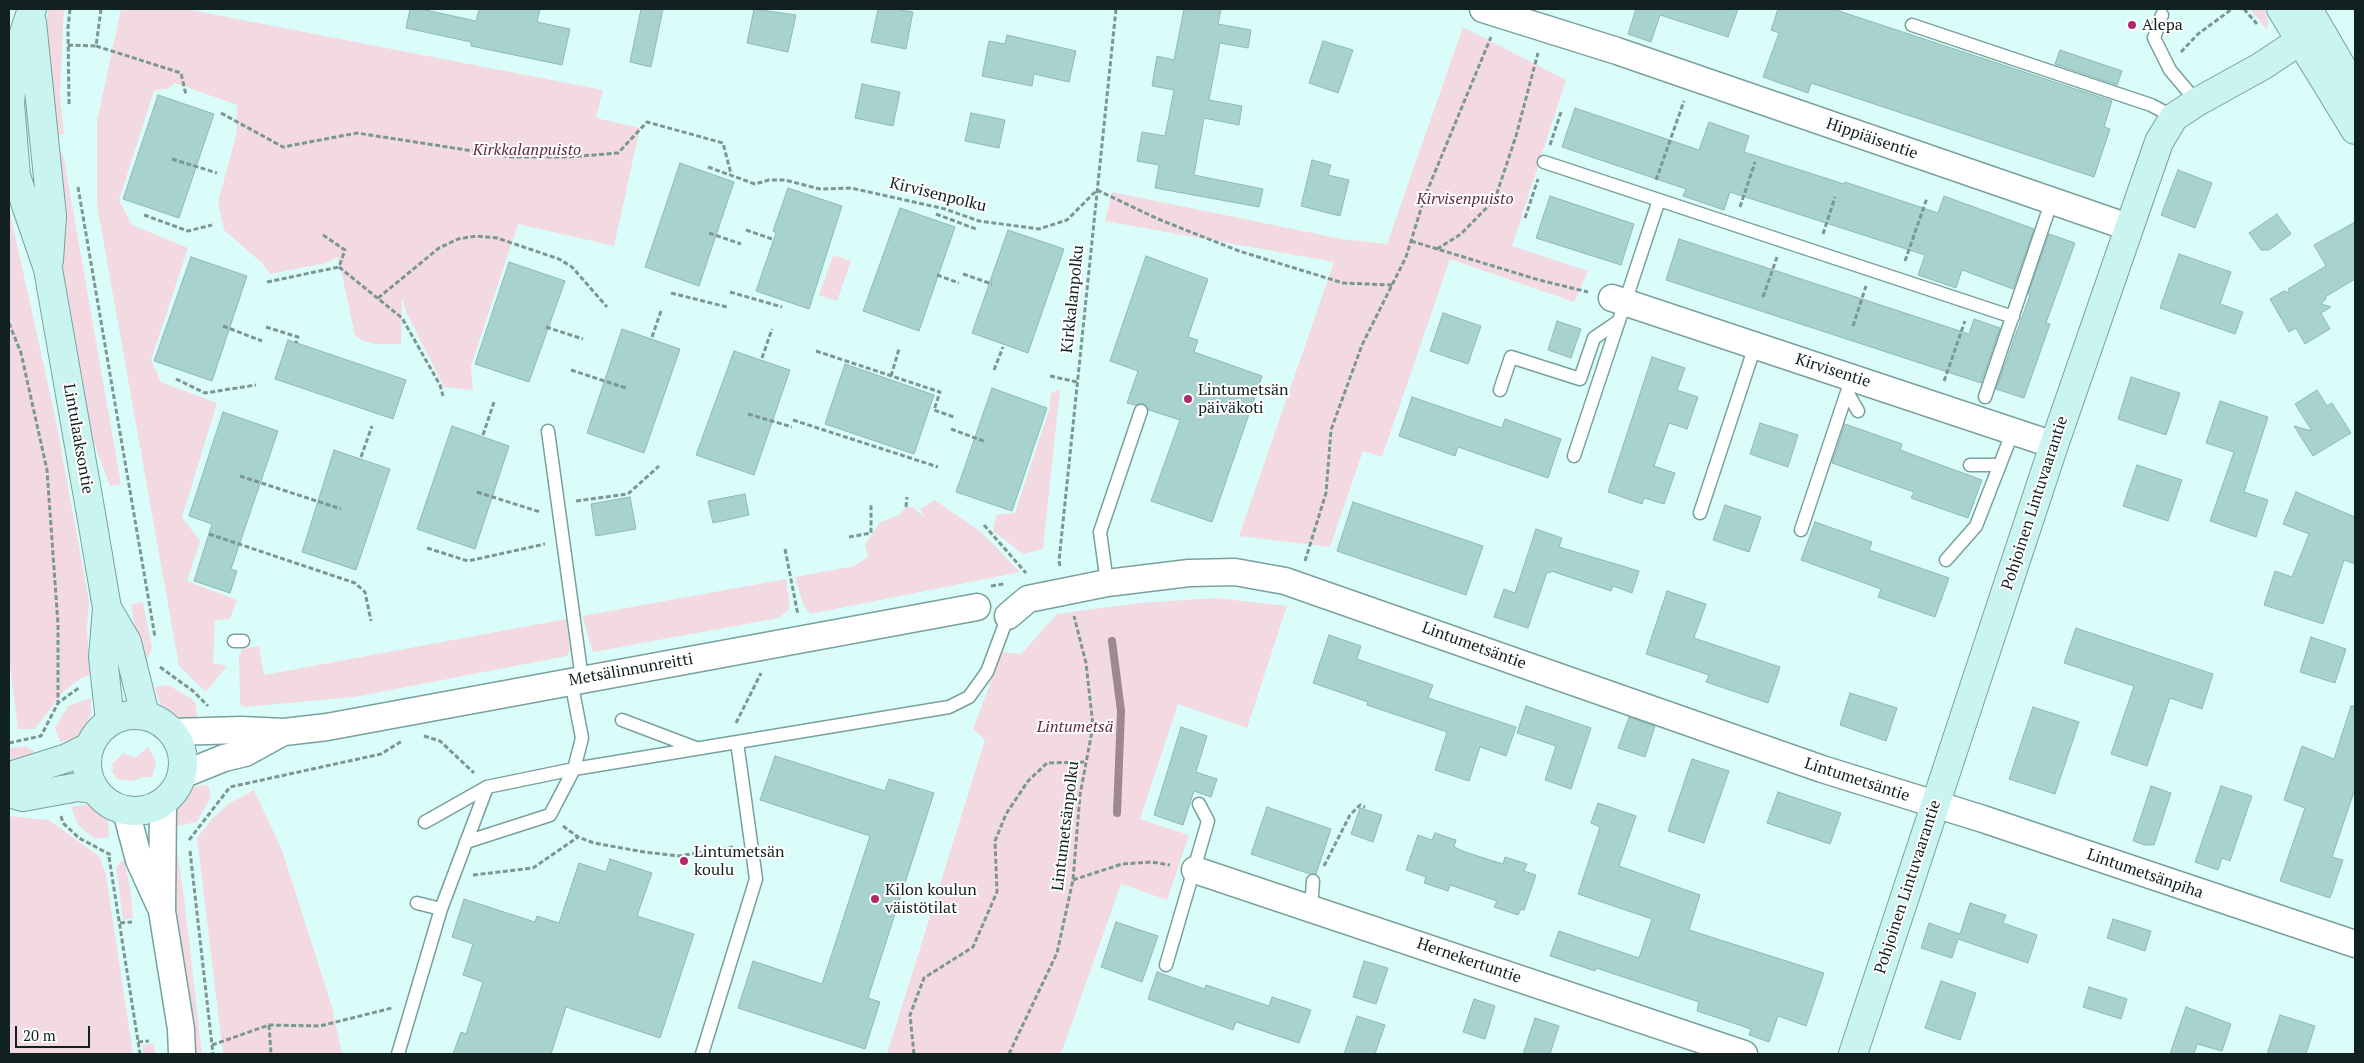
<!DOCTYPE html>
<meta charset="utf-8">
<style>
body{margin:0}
#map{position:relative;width:2364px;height:1063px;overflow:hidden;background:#dbfdf9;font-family:"PT Serif",serif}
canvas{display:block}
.frame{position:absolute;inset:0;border:10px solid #10211f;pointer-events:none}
.scale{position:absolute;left:15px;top:1026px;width:75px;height:22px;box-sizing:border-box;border:2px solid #10211f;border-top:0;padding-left:6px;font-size:15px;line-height:18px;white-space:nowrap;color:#10211f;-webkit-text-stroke:4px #fff;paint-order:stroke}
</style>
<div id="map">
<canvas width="2364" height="1063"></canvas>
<div class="frame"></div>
<div class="scale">20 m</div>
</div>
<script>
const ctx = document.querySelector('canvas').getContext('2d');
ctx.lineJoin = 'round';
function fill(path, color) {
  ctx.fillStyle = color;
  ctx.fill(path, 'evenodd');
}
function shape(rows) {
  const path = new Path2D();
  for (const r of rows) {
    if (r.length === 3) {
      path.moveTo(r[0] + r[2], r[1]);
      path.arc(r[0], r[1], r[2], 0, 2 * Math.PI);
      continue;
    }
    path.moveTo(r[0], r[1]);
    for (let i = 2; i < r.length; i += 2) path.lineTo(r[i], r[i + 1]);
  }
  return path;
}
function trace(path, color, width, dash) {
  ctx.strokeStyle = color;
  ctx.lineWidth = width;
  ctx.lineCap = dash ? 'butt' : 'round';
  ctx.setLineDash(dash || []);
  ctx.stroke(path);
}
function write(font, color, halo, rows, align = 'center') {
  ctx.font = font + ' "PT Serif",serif';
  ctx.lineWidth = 4;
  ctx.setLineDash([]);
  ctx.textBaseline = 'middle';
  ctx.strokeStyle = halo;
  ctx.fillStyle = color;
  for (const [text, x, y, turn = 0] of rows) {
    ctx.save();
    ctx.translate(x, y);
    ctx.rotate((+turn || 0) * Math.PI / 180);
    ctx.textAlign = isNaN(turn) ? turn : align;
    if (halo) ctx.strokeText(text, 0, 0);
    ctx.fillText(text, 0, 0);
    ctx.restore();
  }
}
fill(shape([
 [48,9,64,9,60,93,64,134,54,136,46,29],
 [121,9,186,9,603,90,596,118,640,128,614,246,518,224,471,366,473,390,444,387,407,314,402,298,401,344,376,344,363,341,355,335,338,257,327,263,270,274,263,264,224,230,218,202,237,132,237,105,175,83,169,88,154,91,119,200,132,225,188,248,151,360,161,382,217,403,182,517,200,541,187,581,237,600,230,619,215,620,213,663,227,666,206,692,179,666,97,205,97,121],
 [2250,9,2265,9,2268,20,2267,30],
 [1463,27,1566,80,1512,246,1588,271,1574,302,1450,259,1382,457,1363,451,1330,547,1239,536,1334,262,1105,221,1112,192,1342,239,1387,244],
 [63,153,121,484,110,486,91,435,61,257,54,154],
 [9,208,55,416,89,601,87,628,90,675,81,678,63,692,35,729,18,729,9,658],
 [833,255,851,261,837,301,819,295],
 [1060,389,1043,549,1023,554,993,531,996,515,1015,513,1049,410,1051,393],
 [935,500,981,532,1020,572,810,614,803,604,795,577,854,566,868,557,865,544,880,522,899,515,906,507,913,507,925,518,920,509],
 [786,579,790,608,779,618,593,652,582,616],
 [1215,598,1287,606,1247,728,1178,704,1140,819,1189,835,1167,900,1121,884,1061,1054,887,1054,985,740,973,729,1002,652,1021,654,1057,614,1139,603],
 [143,602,152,648,146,661,141,663,131,604],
 [566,619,570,649,567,656,354,697,245,707,240,704,239,656,243,649,259,646,264,675],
 [168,685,191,698,196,704,197,720,184,722,161,707,155,687],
 [91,698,91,715,82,732,77,738,60,742,55,728,68,706],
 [25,746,34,751,35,759,9,763,9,748],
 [148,746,156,762,152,777,142,777,133,781,116,779,111,769,114,769,112,764,123,753,136,758],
 [208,785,211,797,197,822,177,826,177,808,187,790,191,787],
 [254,790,282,850,332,1007,342,1054,223,1054,197,838,212,819,228,804],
 [87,804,108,820,109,837,95,839,78,825,71,807],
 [9,816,49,820,99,856,106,875,133,1054,9,1054],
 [177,850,184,897,202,1054,192,1054,172,924,168,851],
 [124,859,131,893,133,918,123,920,116,867],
 [153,1043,156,1054,144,1054,142,1045]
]), '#f3dae2');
trace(shape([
 [1112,641,1121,711,1117,813]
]), '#9d8890', 8);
const building = shape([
 [410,9,421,9,476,21,479,9,540,9,537,22,570,29,562,65,471,46,471,42,406,28,410,9],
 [641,9,663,9,651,67,630,62,641,9],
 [754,9,796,15,788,52,747,43,754,9],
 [878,9,895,9,913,12,906,49,871,42,878,9],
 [1184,9,1221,9,1218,24,1251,30,1248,48,1220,43,1209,100,1242,106,1239,125,1204,118,1194,175,1263,189,1259,207,1155,188,1159,165,1137,161,1142,132,1165,136,1174,90,1152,86,1157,56,1174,60,1184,9],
 [1636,9,1738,9,1728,37,1660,15,1651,42,1628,34,1636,9],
 [1778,9,1833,9,2112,101,2104,127,2110,129,2094,177,1811,83,1808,93,1763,77,1779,33,1771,30,1778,9],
 [1007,35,1076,51,1069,82,1034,74,1032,86,982,76,989,41,1005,44,1007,35],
 [1323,41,1353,50,1338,93,1309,83,1323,41],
 [2060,50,2122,71,2117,85,2055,64,2060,50],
 [862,84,900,92,893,126,855,118,862,84],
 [158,95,214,114,179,218,123,199,158,95],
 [1575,108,1699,150,1709,122,1749,136,1744,152,1844,184,1845,182,1938,213,1944,196,2034,229,2013,289,1962,270,1956,288,1918,275,1925,255,1730,192,1724,210,1683,196,1686,189,1562,147,1575,108],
 [971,113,1005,120,999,148,965,141,971,113],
 [1312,160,1331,165,1328,175,1349,180,1340,216,1301,206,1312,160],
 [680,163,734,182,699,286,645,267,680,163],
 [2178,170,2212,183,2195,228,2161,215,2178,170],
 [788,188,842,206,809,309,756,291,776,233,773,231,788,188],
 [1550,196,1634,224,1621,265,1536,238,1550,196],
 [900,208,955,227,919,331,863,311,900,208],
 [2277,214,2291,234,2269,250,2261,250,2249,233,2277,214],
 [2355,222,2355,279,2325,297,2326,299,2321,304,2331,307,2321,313,2330,329,2305,344,2296,328,2289,332,2270,299,2284,291,2290,293,2288,289,2326,266,2314,245,2355,222],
 [1008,230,1064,249,1028,353,972,333,1008,230],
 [2049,234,2075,243,2046,323,2050,324,2024,398,1996,389,2030,295,2028,294,2049,234],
 [1679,239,1969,334,1974,319,2000,328,1981,383,1666,280,1679,239],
 [2179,254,2231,272,2220,304,2243,312,2235,334,2160,308,2179,254],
 [1146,256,1208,279,1188,337,1198,340,1194,352,1262,376,1212,522,1151,501,1180,420,1149,410,1143,403,1135,405,1127,403,1138,371,1110,361,1146,256],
 [191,257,247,276,212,381,154,361,191,257],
 [509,262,565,281,529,382,475,364,509,262],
 [1443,313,1481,326,1468,364,1430,351,1443,313],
 [1557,321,1581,329,1571,358,1548,350,1557,321],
 [622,329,680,349,644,453,587,433,622,329],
 [288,340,406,380,393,419,275,379,288,340],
 [734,351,790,370,754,475,696,455,734,351],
 [1652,357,1685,368,1677,390,1698,397,1687,429,1669,423,1654,466,1675,473,1664,504,1644,498,1642,504,1608,492,1652,357],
 [845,364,934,395,914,454,825,424,845,364],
 [2131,377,2180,393,2166,435,2118,419,2131,377],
 [992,388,1047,408,1012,511,956,492,992,388],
 [2317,390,2327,406,2332,403,2351,433,2313,456,2294,426,2312,431,2295,404,2317,390],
 [1412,397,1502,428,1505,419,1561,439,1548,478,1458,447,1455,456,1399,436,1412,397],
 [2220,401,2268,417,2244,492,2268,500,2256,537,2210,521,2234,452,2206,443,2220,401],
 [223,412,278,431,231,569,237,571,230,593,194,581,212,524,189,516,223,412],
 [1760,423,1798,435,1788,467,1750,454,1760,423],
 [1845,424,1902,444,1900,450,1982,480,1968,518,1911,498,1914,492,1832,463,1845,424],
 [452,426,509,446,475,549,417,529,452,426],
 [334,450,390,469,356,570,302,552,334,450],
 [2137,465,2182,480,2168,521,2123,506,2137,465],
 [2296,492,2355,517,2355,564,2344,560,2323,624,2264,605,2275,571,2292,577,2309,534,2283,524,2296,492],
 [745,494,749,515,713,523,708,501,745,494],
 [630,497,636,529,596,536,591,504,630,497],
 [1353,502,1483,546,1466,595,1337,551,1353,502],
 [1725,505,1761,517,1749,552,1713,540,1725,505],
 [1815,522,1872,542,1869,550,1949,578,1935,617,1878,597,1881,589,1801,560,1815,522],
 [1536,529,1562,538,1559,547,1639,571,1632,593,1613,586,1611,591,1551,571,1550,573,1547,572,1528,628,1494,617,1504,589,1515,593,1536,529],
 [1667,591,1706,604,1694,638,1780,667,1768,703,1706,682,1709,675,1646,654,1667,591],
 [2076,628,2213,674,2202,709,2170,698,2147,766,2111,754,2134,686,2064,663,2076,628],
 [1329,635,1361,646,1357,659,1433,685,1428,698,1516,727,1506,756,1480,747,1469,781,1435,770,1447,732,1367,705,1368,702,1313,683,1329,635],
 [2311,637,2346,649,2335,683,2300,672,2311,637],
 [1850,693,1897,708,1886,741,1840,725,1850,693],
 [1526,706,1591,728,1571,789,1545,780,1556,746,1517,733,1526,706],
 [2351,706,2355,706,2355,789,2332,857,2343,860,2330,898,2280,881,2305,808,2284,800,2302,746,2334,759,2351,706],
 [2033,707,2079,722,2055,794,2009,779,2033,707],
 [1629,717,1655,726,1645,757,1618,748,1629,717],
 [1181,727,1207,736,1196,772,1217,779,1211,797,1194,791,1183,825,1154,815,1181,727],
 [775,756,885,791,889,779,934,793,868,998,880,1002,865,1049,738,1008,753,961,822,984,870,836,760,800,775,756],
 [1692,759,1729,771,1704,843,1668,831,1692,759],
 [2151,786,2171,793,2154,845,2145,845,2133,841,2151,786],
 [2221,786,2252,796,2230,861,2222,858,2218,870,2195,862,2221,786],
 [1778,792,1841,813,1830,844,1767,823,1778,792],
 [1598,803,1636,816,1619,866,1700,895,1689,930,1824,973,1806,1026,1778,1016,1769,1042,1749,1035,1751,1029,1697,1011,1699,1002,1596,968,1595,971,1550,956,1559,931,1639,958,1652,919,1578,894,1600,827,1591,823,1598,803],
 [1267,807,1331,829,1316,874,1310,874,1251,854,1267,807],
 [1360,808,1382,815,1373,842,1351,834,1360,808],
 [1435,833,1456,840,1454,847,1465,852,1503,864,1505,857,1527,864,1524,871,1536,875,1524,910,1521,909,1518,915,1494,907,1497,901,1450,885,1448,891,1424,883,1426,877,1406,870,1418,835,1432,840,1435,833],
 [610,859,652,873,637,916,694,934,660,1038,566,1007,551,1054,453,1054,461,1032,466,1034,483,982,463,975,473,944,452,937,464,899,535,922,537,916,559,923,579,863,606,872,610,859],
 [1970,903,2006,915,2003,923,2037,935,2028,963,1958,939,1952,958,1921,948,1929,923,1960,934,1970,903],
 [2113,919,2151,931,2145,951,2107,938,2113,919],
 [1116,922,1158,936,1142,982,1101,967,1116,922],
 [1364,961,1388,968,1376,1004,1353,997,1364,961],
 [1157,972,1205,989,1206,985,1269,1006,1272,997,1311,1010,1299,1043,1236,1022,1233,1030,1148,999,1157,972],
 [1941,981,1976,993,1960,1040,1925,1028,1941,981],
 [2089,987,2127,999,2121,1019,2083,1007,2089,987],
 [1474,999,1495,1006,1485,1039,1463,1032,1474,999],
 [2186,1007,2231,1024,2222,1051,2197,1044,2194,1054,2170,1054,2186,1007],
 [2280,1015,2315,1026,2306,1054,2267,1054,2280,1015],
 [1357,1016,1385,1025,1375,1054,1344,1054,1357,1016],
 [1535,1018,1559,1026,1550,1054,1523,1054,1535,1018]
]);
fill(building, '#a7d2cd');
trace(building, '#8fb9b4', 1);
const lane = shape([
 [2162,15,2154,38,2170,70,2197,102],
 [1912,25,2151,105,2174,117],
 [1544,162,1659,200],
 [1500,390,1511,357,1580,379,1594,338,1619,321],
 [1847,392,1858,411],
 [1985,397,2052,200],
 [548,431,582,679],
 [1574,456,1659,200,2013,317],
 [1970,465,2000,465],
 [1700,513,1755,346],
 [1801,530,1852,377],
 [1946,560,1976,526,2013,431],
 [1107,583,1100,532,1141,411],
 [234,641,243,641],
 [622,720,696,748],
 [425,822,487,787,574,769,582,738,571,681],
 [466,842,550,815,574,769,949,707,969,697,987,672,1008,616],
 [417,903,441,909],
 [1311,908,1313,881],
 [1166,965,1208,821,1199,804],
 [398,1054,441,909,487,787],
 [702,1054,756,879,737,742]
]);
const street = shape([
 [1483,9,1617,51,2128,227],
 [1612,298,2054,445],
 [1008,616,1028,599,1107,583,1189,573,1235,572,1285,581,1822,769,1983,819,2355,944],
 [173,732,241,730,284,732,327,727,977,607],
 [182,775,224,758,245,753,283,732],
 [163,803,162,911,181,1029,182,1054],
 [126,811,139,860,160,906],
 [1195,870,1744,1054]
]);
const secondary = shape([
 [32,9,14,63,10,103,16,176,48,269,91,514,107,608,103,657,110,721],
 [2281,9,2355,130],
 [2308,9,2355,90],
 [32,22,52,216,49,260],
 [107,608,127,642,145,715],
 [135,763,48],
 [9,779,13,775,67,758,89,747],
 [9,793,23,797,78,787,94,789],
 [1853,1054,2054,445,2159,142,2174,117,2197,102,2262,66,2319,28]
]);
trace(lane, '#78a19c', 15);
trace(street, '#78a19c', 29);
trace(secondary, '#78a19c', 30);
trace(shape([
 [101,9,96,46,181,73,186,95],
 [2244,9,2257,24],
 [68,45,96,46],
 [2181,52,2198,34,2232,9],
 [69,104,68,28,70,9],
 [221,113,283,147,357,133,512,157,569,157,618,153,647,122,723,143,731,174],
 [1550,145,1561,112],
 [172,159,217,173],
 [708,167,755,184,769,180,785,180,820,189,851,188,945,209,979,221,1039,229,1067,220,1097,190,1158,219,1239,251,1343,283,1392,285],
 [1656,180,1684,101],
 [78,187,155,637],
 [1740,207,1755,162],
 [936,214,976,229],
 [144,215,188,231,212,225],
 [1525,218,1538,179],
 [746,230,772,239],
 [709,233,741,244],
 [1823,234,1835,197],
 [323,235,345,250,339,267],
 [1411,241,1539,280,1588,292],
 [1437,249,1461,234,1495,199,1516,136,1538,53],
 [1905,261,1927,198],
 [339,267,402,318,440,385,443,396],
 [963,274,992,284],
 [937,275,959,283],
 [267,282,339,267],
 [730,292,782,307],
 [671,293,727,307],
 [1763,297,1777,257],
 [378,298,439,248,458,239,476,236,497,238,559,259,572,267,607,307],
 [9,323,21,353,47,470,58,624,58,703],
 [223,326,262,341],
 [1853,326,1866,286],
 [266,327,298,337,296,343],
 [546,327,583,339],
 [652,337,661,311],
 [816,351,940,392,934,410,954,417],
 [762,358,772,329],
 [571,370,626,388],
 [994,370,1003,347],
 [891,376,899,349],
 [1050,376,1077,382],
 [176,379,205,393,256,385],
 [1944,381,1965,321],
 [748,414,792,427],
 [793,420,938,467],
 [951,429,986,442],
 [483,435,494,402],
 [361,457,372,426],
 [240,476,341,509],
 [477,492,540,512],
 [576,501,628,494,659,466],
 [906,507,907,497],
 [984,525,1026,573],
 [209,534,355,583,365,592,371,621],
 [849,537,871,533,871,505],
 [427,548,468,561,545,544],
 [785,549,798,615],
 [1305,561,1326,493,1331,430,1362,345,1406,257,1425,196,1491,37],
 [1060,566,1059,561,1116,9],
 [991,586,1004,584],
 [160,667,193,691,208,706],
 [736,723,761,673],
 [424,736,440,741,474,773],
 [9,743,41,736,58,703,80,687],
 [61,816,63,823,79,838,109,854,112,854],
 [563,826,578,837,594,843,644,852,679,856,733,847],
 [189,840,230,787,381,754,402,741],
 [190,851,213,1054],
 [109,857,140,1054],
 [1324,866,1350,815,1360,805,1365,807],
 [473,875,533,868,578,837],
 [1073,880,1122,864,1152,862,1170,865],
 [120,923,132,922],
 [269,1025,271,1054],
 [138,1042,149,1041],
 [212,1045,269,1025,320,1026,392,1008],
 [914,1054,910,1015,924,978,973,947,997,892,995,841,1006,814,1028,781,1047,763,1086,762],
 [1009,1054,1057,953,1073,880,1080,795,1093,726,1086,663,1074,616]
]), '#7c9693', 3, [5, 2.5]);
trace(lane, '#fff', 12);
trace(street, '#fff', 26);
trace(secondary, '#c9f4f0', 28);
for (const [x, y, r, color] of [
 [2132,25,5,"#b2296b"],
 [1188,399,5,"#b2296b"],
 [684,861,5,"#b2296b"],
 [875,899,5,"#b2296b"]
]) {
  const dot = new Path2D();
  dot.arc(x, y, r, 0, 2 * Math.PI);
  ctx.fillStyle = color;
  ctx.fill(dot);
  trace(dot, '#fff', 2);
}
write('16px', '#10211f', '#fff', [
 ["Alepa",2142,25],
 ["Lintumetsän",1198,390],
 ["päiväkoti",1198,408],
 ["Lintumetsän",694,852],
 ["koulu",694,870],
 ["Kilon koulun",885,890],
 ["väistötilat",885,908]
], 'left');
write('16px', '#10211f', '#fff', [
 ["Hippiäisentie",1872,139,19],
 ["Kirvisenpolku",938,195,14],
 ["Kirkkalanpolku",1073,299,-84],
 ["Kirvisentie",1833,371,18],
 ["Lintulaaksontie",78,439,80],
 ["Pohjoinen Lintuvaarantie",2035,503,-72],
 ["Lintumetsäntie",1474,646,20],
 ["Metsälinnunreitti",631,670,-10],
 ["Lintumetsäntie",1857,780,18],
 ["Lintumetsänpolku",1066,826,-83],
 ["Lintumetsänpiha",2145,874,19],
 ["Pohjoinen Lintuvaarantie",1908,887,-72],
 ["Hernekertuntie",1469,961,19]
]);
write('italic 16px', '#5e2d40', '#fff', [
 ["Kirkkalanpuisto",527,150],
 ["Kirvisenpuisto",1465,199],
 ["Lintumetsä",1075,727]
]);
</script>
